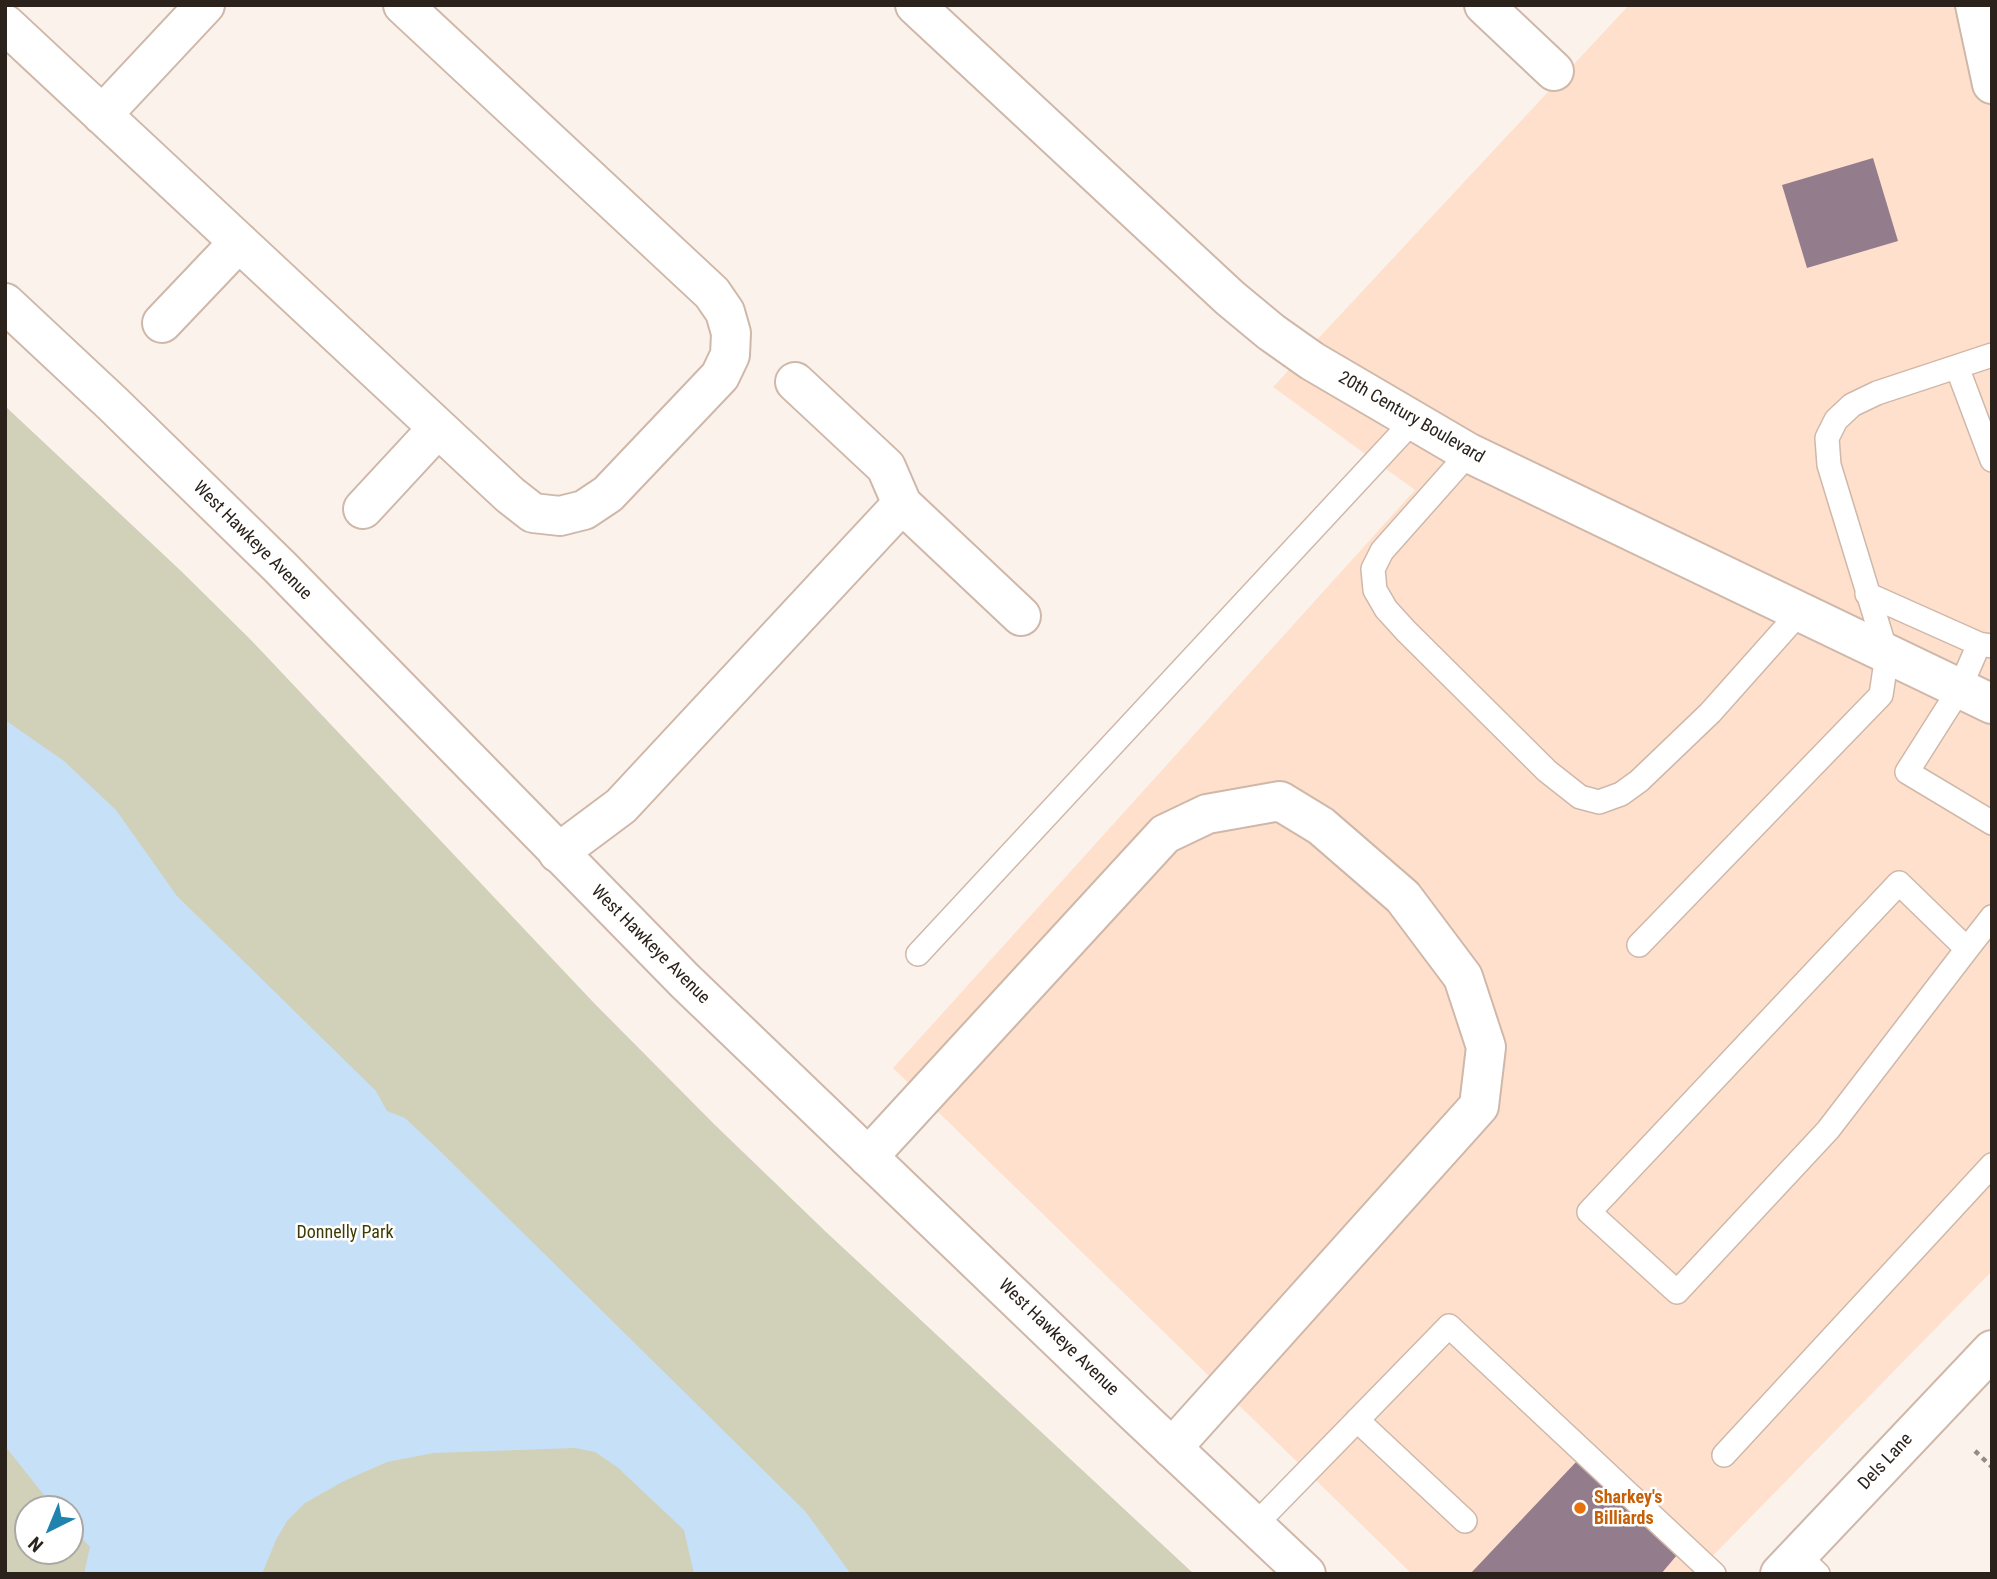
<!DOCTYPE html>
<style>
body{margin:0}
#map{position:relative;width:1997px;height:1579px;overflow:hidden;background:#fcf2ec;font-family:"Roboto Condensed",sans-serif}
canvas{display:block}
.frame{position:absolute;inset:0;border:7px solid #2b221c;pointer-events:none}
.north{position:absolute;left:14px;top:1495px;width:70px;height:70px;box-sizing:border-box;background:#fff;border:2px solid #aaa7a4;border-radius:50%;rotate:223deg;font-size:19px;font-weight:700;line-height:28px;text-align:center;color:#2b221c}
.north::after{content:'';display:block;margin:auto;width:24px;height:32px;background:#1f83ad;clip-path:polygon(50% 0,100% 100%,50% 72%,0 100%)}
</style>
<div id="map">
<canvas width="1997" height="1579"></canvas>
<div class="frame"></div>
<div class="north">N</div>
</div>
<script>
const ctx = document.querySelector('canvas').getContext('2d');
ctx.lineJoin = 'round';
function fill(path, color) {
  ctx.fillStyle = color;
  ctx.fill(path, 'evenodd');
}
function shape(rows) {
  const path = new Path2D();
  for (const r of rows) {
    path.moveTo(r[0], r[1]);
    for (let i = 2; i < r.length; i += 2) path.lineTo(r[i], r[i + 1]);
  }
  return path;
}
function trace(path, color, width, dash) {
  ctx.strokeStyle = color;
  ctx.lineWidth = width;
  ctx.lineCap = dash ? 'butt' : 'round';
  ctx.setLineDash(dash || []);
  ctx.stroke(path);
}
function write(font, color, halo, rows, align = 'center') {
  ctx.font = font + ' "Roboto Condensed",sans-serif';
  ctx.lineWidth = 5;
  ctx.setLineDash([]);
  ctx.textBaseline = 'middle';
  ctx.strokeStyle = halo;
  ctx.fillStyle = color;
  for (const [text, x, y, turn = 0] of rows) {
    ctx.save();
    ctx.translate(x, y);
    ctx.rotate((+turn || 0) * Math.PI / 180);
    ctx.textAlign = isNaN(turn) ? turn : align;
    if (halo) ctx.strokeText(text, 0, 0);
    ctx.fillText(text, 0, 0);
    ctx.restore();
  }
}
fill(shape([
 [1629,5,1992,5,1992,1271,1695,1574,1412,1574,893,1068,1415,490,1273,387]
]), '#ffe0cc');
fill(shape([
 [5,406,180,570,251,640,594,1003,714,1124,825,1231,1194,1574,5,1574],
 [28,1509,70,1509,70,1551,28,1551]
]), '#d0d1b8');
fill(shape([
 [5,720,64,761,116,810,177,896,376,1091,387,1111,405,1118,439,1150,805,1511,851,1574,694,1574,684,1530,617,1467,595,1452,575,1448,434,1453,387,1462,344,1481,305,1503,287,1521,276,1540,262,1574,84,1574,90,1547,70,1525,70,1509,55,1509,5,1446]
]), '#c6e0f8');
fill(shape([
 [1873,158,1898,241,1807,268,1782,185],
 [1577,1461,1677,1555,1661,1574,1470,1574]
]), '#937d8c');
const service = shape([
 [1957,367,1992,460],
 [1469,453,1382,551,1373,569,1375,590,1386,609,1406,631,1547,771,1580,797,1599,802,1621,794,1639,781,1710,713,1800,612],
 [1867,594,1979,644,1992,646],
 [1979,644,1959,690,1907,772,1992,823],
 [1639,945,1881,695,1887,655,1829,465,1827,438,1836,420,1852,405,1877,393,1992,355],
 [1967,949,1899,883,1589,1212,1677,1292,1828,1130,1967,949,1992,917],
 [918,954,1413,421],
 [1357,1420,1465,1521],
 [1724,1455,1992,1165],
 [1256,1524,1449,1326,1714,1574],
 [1798,1555,1818,1574]
]);
const minor = shape([
 [915,5,1230,298,1271,332,1312,361,1469,453,1992,704],
 [1484,5,1554,71],
 [5,24,510,495,533,513,560,516,584,510,608,494,720,376,730,355,731,333,725,312,712,293,403,5],
 [102,115,205,5],
 [162,323,239,242],
 [795,382,886,467,902,504,1021,616],
 [363,509,438,428],
 [558,853,621,806,902,504],
 [868,1157,1165,834,1207,814,1280,801,1321,826,1403,897,1463,977,1486,1047,1479,1106,1172,1448]
]);
const tertiary = shape([
 [5,303,112,403,280,567,685,981,1133,1411,1306,1574],
 [1780,1574,1992,1350]
]);
const secondary = shape([
 [1975,5,1992,84]
]);
trace(service, '#cfb8a9', 26);
trace(minor, '#cfb8a9', 42);
trace(tertiary, '#cfb8a9', 42);
trace(secondary, '#cfb8a9', 42);
trace(shape([
 [1975,1451,1992,1467]
]), '#958b85', 4.5, [5, 5]);
trace(service, '#fff', 23);
trace(minor, '#fff', 38);
trace(tertiary, '#fff', 38);
trace(secondary, '#fff', 38);
for (const [x, y, r, color] of [
 [1580,1508,7,"#e8710a"]
]) {
  const dot = new Path2D();
  dot.arc(x, y, r, 0, 2 * Math.PI);
  ctx.fillStyle = color;
  ctx.fill(dot);
  trace(dot, '#fff', 2.5);
}
write('18px', '#2b221c', '#fff', [
 ["20th Century Boulevard",1411,418,30],
 ["West Hawkeye Avenue",252,541,45],
 ["West Hawkeye Avenue",650,945,45],
 ["West Hawkeye Avenue",1058,1338,44],
 ["Dels Lane",1886,1462,-47]
]);
write('18px', '#3c3c03', '#fff', [
 ["Donnelly Park",345,1233]
]);
write('bold 18px', '#c56008', '#fff', [
 ["Sharkey's",1594,1498],
 ["Billiards",1594,1519]
], 'left');
</script>
